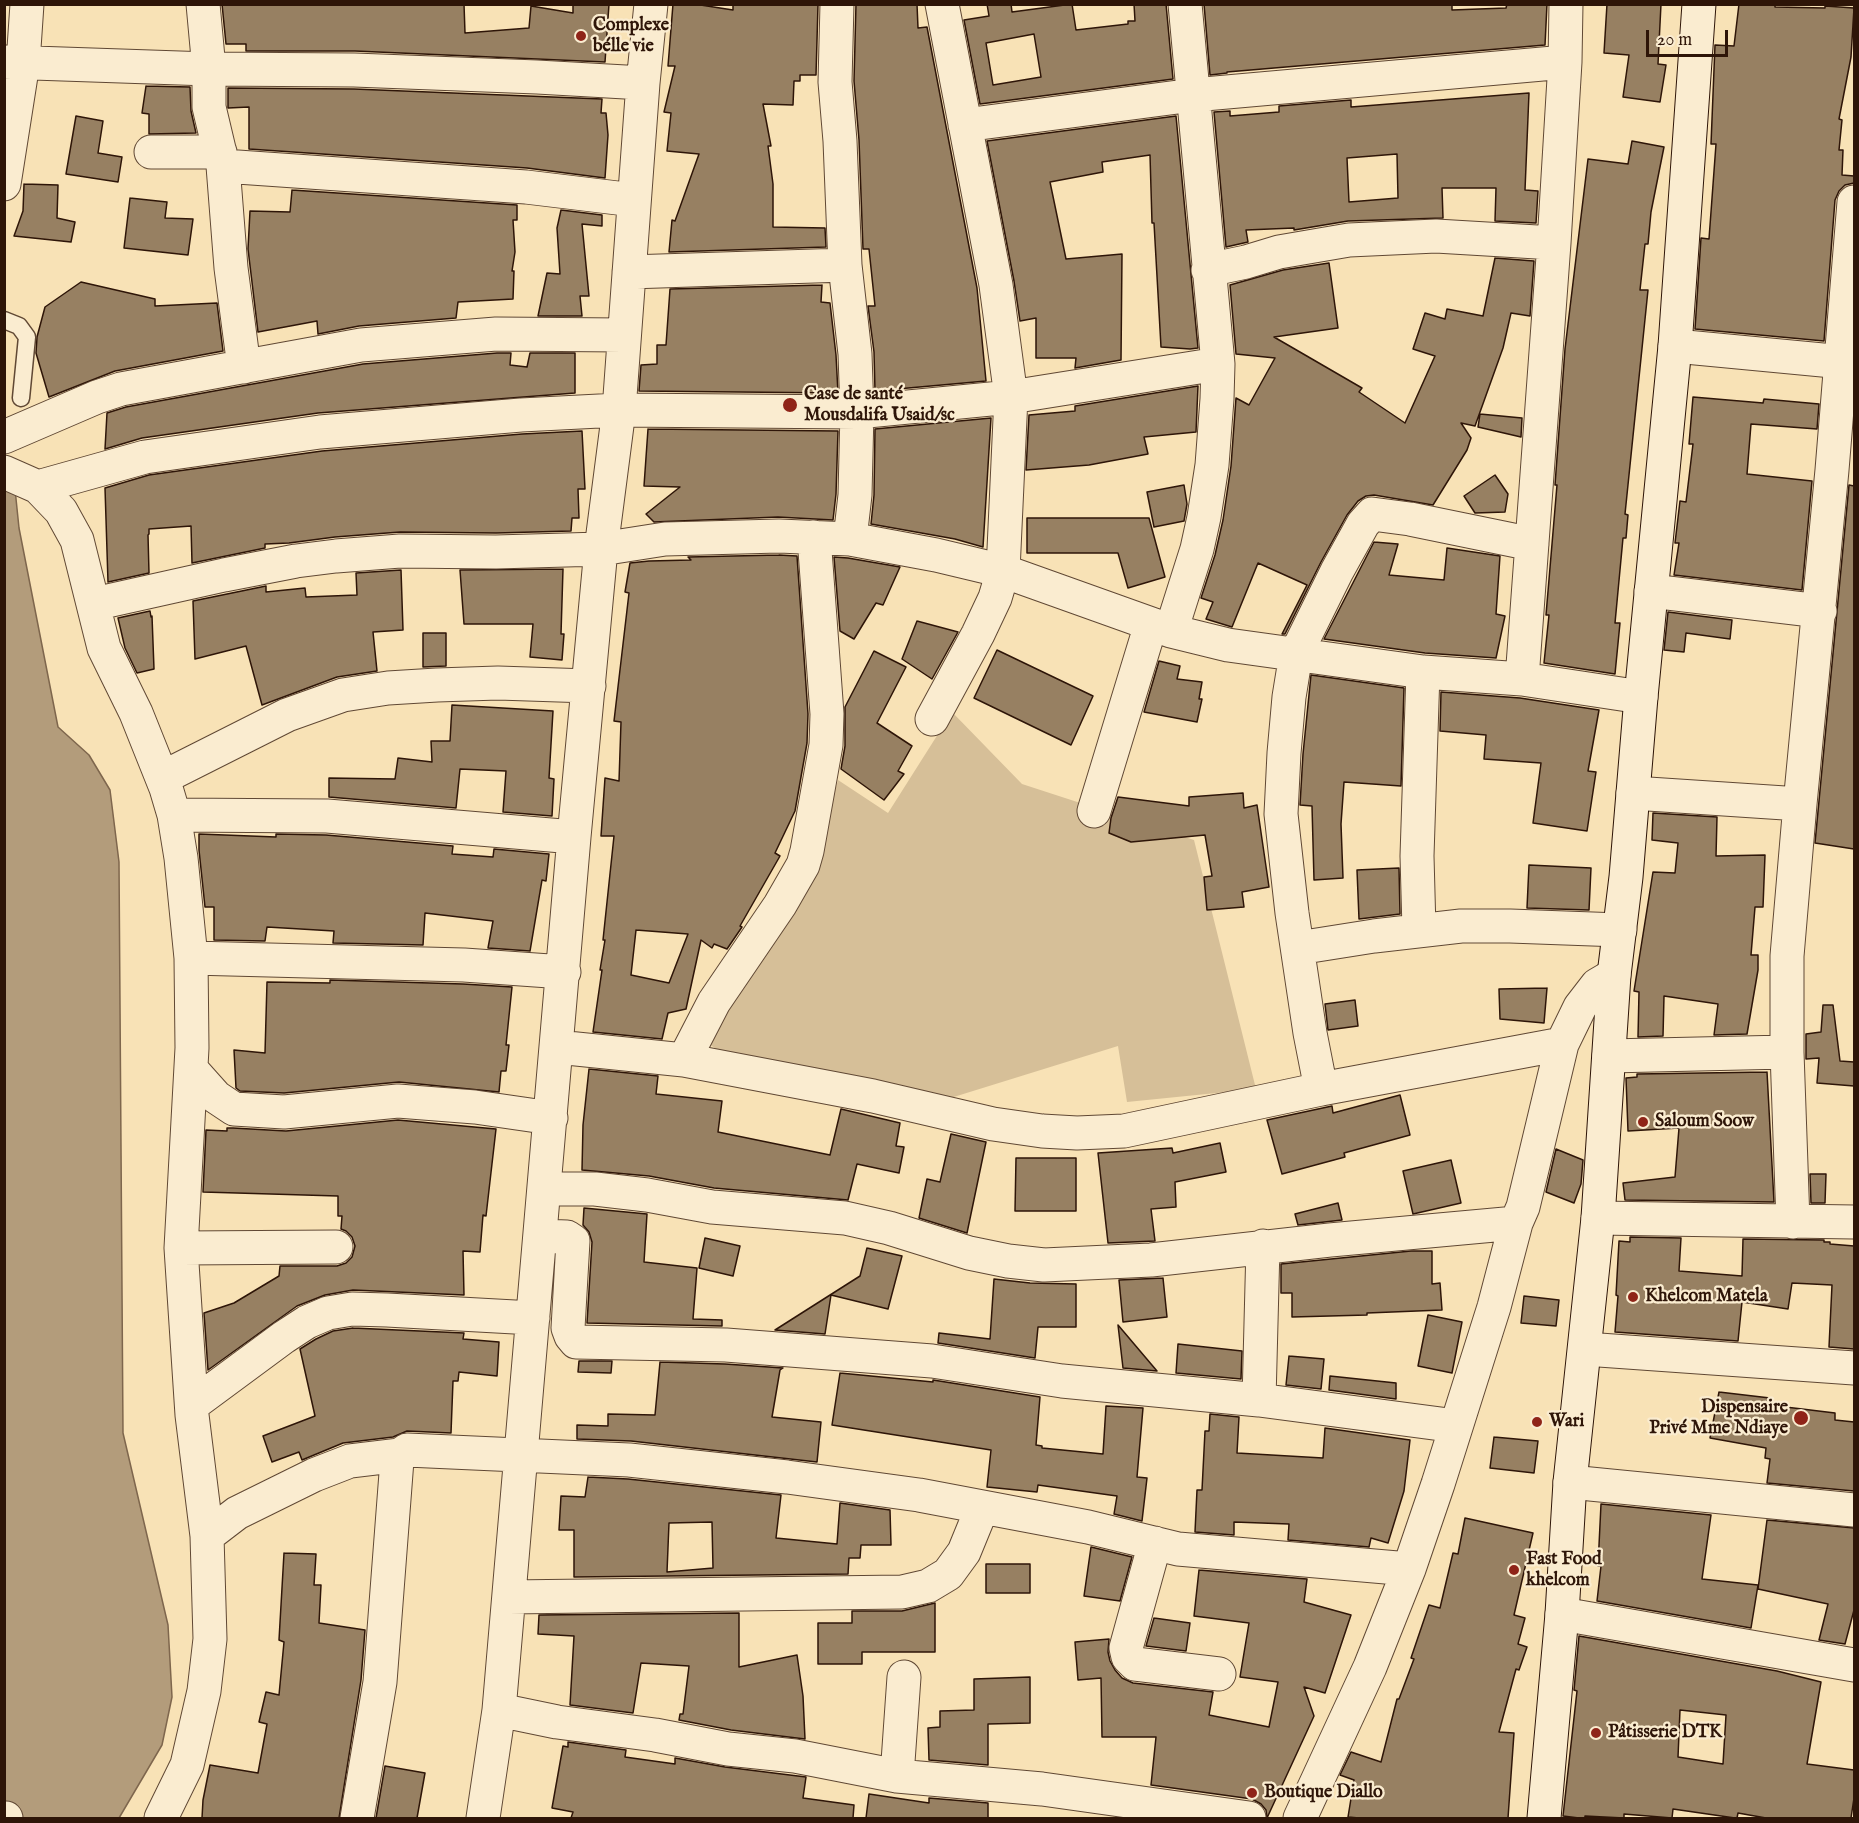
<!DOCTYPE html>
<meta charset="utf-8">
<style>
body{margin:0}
#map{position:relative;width:1859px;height:1823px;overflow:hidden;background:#f8e2b6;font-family:"IM FELL English",serif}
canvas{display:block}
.frame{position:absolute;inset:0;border:6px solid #2e1508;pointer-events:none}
.scale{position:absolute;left:1646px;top:30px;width:82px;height:27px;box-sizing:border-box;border:3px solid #2e1508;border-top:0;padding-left:8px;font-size:18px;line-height:21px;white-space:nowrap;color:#2e1508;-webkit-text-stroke:4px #faecd0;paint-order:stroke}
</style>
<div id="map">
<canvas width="1859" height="1823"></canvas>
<div class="frame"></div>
<div class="scale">20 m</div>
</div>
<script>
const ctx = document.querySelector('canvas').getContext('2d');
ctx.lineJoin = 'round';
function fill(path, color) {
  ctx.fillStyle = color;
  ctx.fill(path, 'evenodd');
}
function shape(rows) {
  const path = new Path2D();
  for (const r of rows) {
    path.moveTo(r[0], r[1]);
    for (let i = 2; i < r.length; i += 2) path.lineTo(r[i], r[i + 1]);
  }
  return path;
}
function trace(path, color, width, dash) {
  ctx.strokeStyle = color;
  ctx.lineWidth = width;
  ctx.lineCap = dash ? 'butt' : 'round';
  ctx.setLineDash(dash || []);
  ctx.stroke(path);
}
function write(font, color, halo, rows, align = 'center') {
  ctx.font = font + ' "IM FELL English",serif';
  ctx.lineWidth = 4.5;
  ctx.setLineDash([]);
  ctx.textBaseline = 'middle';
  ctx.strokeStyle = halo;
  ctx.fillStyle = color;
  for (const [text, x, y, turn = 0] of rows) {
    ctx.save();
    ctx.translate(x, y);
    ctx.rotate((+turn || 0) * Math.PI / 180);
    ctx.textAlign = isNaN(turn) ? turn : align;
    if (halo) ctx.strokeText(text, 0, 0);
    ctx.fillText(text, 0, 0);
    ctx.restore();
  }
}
fill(shape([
 [952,712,1022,784,1194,840,1256,1089,1127,1102,1118,1046,944,1100,739,1067,703,1039,815,864,838,780,888,813]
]), '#d6bf98');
const water = shape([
 [4,487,15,489,19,528,58,727,89,755,110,790,119,862,123,1433,168,1625,172,1697,162,1745,119,1818,5,1818,4,487]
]);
fill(water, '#b39c7b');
trace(water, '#7e664d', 1.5);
const building = shape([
 [222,4,464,4,465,33,529,28,531,6,573,13,573,4,609,4,605,62,355,51,246,51,246,44,226,44,222,4],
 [673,4,694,4,733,10,733,4,818,5,816,75,800,75,800,81,794,81,793,105,763,104,771,146,768,146,773,184,773,227,825,228,826,247,669,252,672,220,675,221,699,154,667,151,671,113,664,112,675,66,668,66,673,4],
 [856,4,917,4,918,28,927,27,977,288,986,381,875,391,874,352,868,306,875,306,869,249,863,249,859,140,854,81,856,4],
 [987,4,1011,4,1012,12,1072,4,1076,30,1128,24,1128,21,1135,21,1134,4,1166,4,1173,79,980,104,964,20,989,16,987,4],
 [1034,34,1041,77,993,85,986,43,1034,34],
 [1204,4,1452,4,1452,10,1506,8,1507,4,1547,4,1545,45,1227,72,1227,73,1210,75,1204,4],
 [1607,4,1661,4,1658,64,1666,65,1660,102,1623,97,1629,55,1604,53,1607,4],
 [1739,4,1775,4,1775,7,1825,8,1825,6,1854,8,1851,57,1839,119,1842,120,1839,150,1843,150,1842,175,1854,176,1854,183,1845,185,1839,191,1835,200,1824,341,1695,329,1701,238,1709,239,1716,144,1711,144,1715,45,1734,46,1739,4],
 [146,86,190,87,191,111,196,133,149,134,149,114,142,113,146,86],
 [228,88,354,89,602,99,601,113,606,113,608,135,605,178,527,168,249,149,249,107,228,108,228,88],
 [1529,93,1525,190,1538,191,1536,223,1495,221,1496,188,1442,188,1443,218,1348,221,1294,230,1294,228,1246,230,1248,242,1226,247,1214,112,1230,111,1230,116,1279,112,1279,106,1351,100,1351,107,1529,93],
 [1397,154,1398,198,1349,202,1347,158,1397,154],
 [76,116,103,121,98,153,122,157,118,182,66,174,76,116],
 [1176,116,1198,348,1190,349,1161,347,1154,223,1152,223,1150,155,1102,162,1103,172,1050,182,1066,259,1122,254,1121,360,1075,368,1076,358,1036,358,1036,318,1020,321,1014,281,987,141,1176,116],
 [1632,141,1664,147,1651,212,1648,244,1645,244,1640,290,1648,290,1625,514,1628,515,1626,538,1623,538,1615,623,1620,623,1615,674,1544,663,1549,615,1546,615,1557,485,1555,485,1565,349,1588,159,1628,164,1632,141],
 [24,184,58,185,57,218,75,222,71,242,14,236,23,211,24,184],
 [292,190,517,205,517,220,513,220,515,252,512,271,514,271,513,299,458,302,456,318,359,326,318,334,317,321,258,332,248,249,250,211,290,212,292,190],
 [130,198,167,202,165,218,193,219,188,255,124,248,130,198],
 [561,210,602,215,602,226,582,224,589,296,580,296,582,316,538,316,547,273,560,274,557,228,561,210],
 [1495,258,1534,261,1530,316,1511,313,1503,348,1475,426,1461,423,1471,438,1467,450,1433,505,1374,495,1366,496,1358,501,1347,515,1321,562,1285,634,1282,634,1307,585,1258,563,1232,627,1206,619,1213,602,1201,598,1215,555,1223,520,1231,466,1236,398,1249,405,1275,358,1236,354,1230,285,1283,270,1329,263,1338,328,1274,337,1362,388,1359,392,1405,423,1435,356,1413,349,1425,313,1445,319,1447,309,1483,316,1495,258],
 [81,282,155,299,155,306,217,303,223,351,115,371,49,397,36,353,37,337,45,307,81,282],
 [822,285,821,302,830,303,836,355,838,393,639,391,641,365,657,364,657,345,666,345,670,289,822,285],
 [497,353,511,353,510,365,527,367,530,353,575,353,575,393,318,413,142,438,105,449,107,413,126,407,363,364,497,353],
 [1198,386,1196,432,1144,437,1148,454,1089,465,1026,470,1029,415,1075,411,1075,406,1198,386],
 [1693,397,1763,403,1764,399,1819,404,1817,429,1751,424,1747,474,1812,481,1802,590,1674,575,1679,543,1675,543,1680,501,1686,502,1693,444,1689,444,1693,397],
 [1480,414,1522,418,1521,437,1478,427,1480,414],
 [991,418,983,547,955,539,871,524,874,495,875,429,991,418],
 [648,429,838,431,836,494,833,520,778,517,654,522,646,514,680,487,644,486,648,429],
 [582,431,585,489,578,489,579,518,572,518,571,531,496,533,400,532,335,537,289,543,265,544,265,548,192,563,191,526,149,529,149,534,148,535,149,573,108,582,105,488,149,475,322,451,522,434,582,431],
 [1495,475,1508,494,1505,512,1475,513,1464,496,1495,475],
 [1184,485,1187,504,1184,521,1154,527,1147,492,1184,485],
 [1849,485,1854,486,1854,849,1815,843,1849,485],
 [1027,518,1149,518,1165,577,1128,588,1118,553,1027,553,1027,518],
 [1374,542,1398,544,1389,575,1444,580,1447,548,1500,556,1496,614,1505,616,1496,658,1425,653,1324,639,1374,542],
 [779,555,797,556,808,714,807,743,795,811,775,853,780,856,740,926,742,927,727,949,714,944,712,948,701,940,686,1009,668,1013,662,1039,593,1032,602,970,600,970,605,940,603,940,614,836,601,836,605,778,619,781,621,722,614,721,629,593,625,592,630,563,649,561,691,560,688,557,779,555],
 [636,930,688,934,669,983,631,975,636,930],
 [834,557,848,558,900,567,883,605,876,603,854,639,840,631,834,557],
 [563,569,561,634,564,634,562,660,530,657,533,624,464,624,460,570,563,569],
 [401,570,403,630,373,632,377,671,337,677,262,705,246,646,195,659,193,601,266,586,266,592,305,588,306,597,357,595,356,573,401,570],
 [150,611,151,617,152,616,154,669,137,673,125,648,118,618,150,611],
 [1668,612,1732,620,1730,639,1686,633,1684,652,1664,650,1668,612],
 [917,621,958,632,932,679,902,659,917,621],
 [423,633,446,633,446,666,423,667,423,633],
 [997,650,1093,696,1071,745,974,698,997,650],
 [874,651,906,667,877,723,912,746,898,771,904,774,884,800,841,769,845,746,845,707,874,651],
 [1159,661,1180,666,1177,679,1202,682,1199,699,1202,699,1197,722,1144,712,1159,661],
 [1311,675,1404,688,1401,786,1344,782,1341,824,1343,878,1314,880,1312,806,1300,805,1303,754,1311,675],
 [1441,692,1520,698,1599,710,1588,771,1596,772,1587,831,1533,823,1541,763,1484,759,1486,735,1440,731,1441,692],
 [452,705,553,711,549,778,554,779,552,816,503,812,506,771,460,769,456,808,329,797,329,778,395,779,398,758,432,762,431,741,450,741,452,705],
 [1243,793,1244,808,1257,805,1269,887,1242,892,1244,907,1207,910,1204,877,1212,876,1205,835,1131,842,1109,833,1111,818,1118,797,1189,806,1189,797,1243,793],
 [1653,813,1717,817,1716,856,1765,855,1763,907,1755,907,1751,955,1758,955,1758,970,1747,1034,1714,1035,1718,1004,1664,996,1663,1036,1638,1037,1639,992,1634,991,1653,872,1675,873,1678,843,1652,840,1653,813],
 [199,834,276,837,276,834,326,835,453,846,452,854,493,857,494,849,549,854,546,881,542,880,530,951,488,948,493,921,425,913,423,945,333,943,334,931,267,927,265,941,214,940,214,907,205,907,199,850,199,834],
 [1529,865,1591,868,1589,910,1527,908,1529,865],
 [1399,868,1400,914,1359,919,1357,870,1399,868],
 [330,980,463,984,512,987,506,1045,509,1045,506,1071,501,1071,499,1092,399,1082,284,1093,240,1091,236,1088,234,1050,265,1053,267,982,330,983,330,980],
 [1547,988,1544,1023,1500,1019,1499,989,1547,988],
 [1355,1000,1358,1026,1328,1030,1325,1004,1355,1000],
 [1823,1005,1833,1005,1840,1061,1854,1062,1854,1086,1817,1083,1819,1058,1806,1059,1806,1034,1821,1032,1823,1005],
 [589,1069,658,1076,656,1094,722,1101,718,1132,830,1155,841,1109,900,1123,896,1146,904,1147,899,1173,857,1164,848,1200,714,1188,649,1176,582,1170,583,1125,589,1069],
 [1767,1072,1774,1202,1625,1200,1623,1183,1675,1177,1679,1128,1628,1131,1626,1078,1637,1077,1637,1074,1767,1072],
 [1400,1095,1410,1135,1344,1153,1345,1157,1282,1174,1267,1120,1332,1106,1333,1113,1400,1095],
 [398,1120,496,1129,486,1216,483,1215,480,1252,463,1251,464,1295,353,1290,325,1295,297,1306,208,1370,204,1313,234,1303,279,1276,280,1266,337,1266,346,1263,352,1257,355,1246,352,1237,346,1231,341,1229,342,1216,338,1216,338,1196,203,1192,206,1130,227,1131,227,1128,233,1128,286,1131,398,1120],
 [951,1134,986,1142,967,1233,919,1218,927,1179,940,1182,951,1134],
 [1220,1143,1226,1172,1175,1182,1176,1207,1151,1209,1155,1241,1108,1243,1098,1153,1172,1148,1173,1153,1220,1143],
 [1556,1149,1583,1160,1581,1184,1574,1203,1546,1192,1556,1149],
 [1016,1158,1076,1158,1076,1211,1015,1211,1016,1158],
 [1451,1160,1461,1203,1413,1214,1403,1171,1451,1160],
 [1810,1174,1826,1174,1825,1203,1811,1203,1810,1174],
 [1338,1203,1342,1220,1298,1225,1295,1214,1338,1203],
 [584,1208,647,1214,644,1262,697,1268,693,1319,722,1320,722,1326,587,1323,592,1242,589,1232,583,1225,584,1208],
 [1630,1237,1681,1238,1679,1271,1742,1276,1743,1239,1824,1240,1824,1242,1830,1242,1830,1244,1854,1246,1854,1349,1829,1347,1832,1285,1792,1283,1788,1309,1742,1302,1738,1341,1615,1332,1618,1296,1616,1295,1619,1241,1630,1242,1630,1237],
 [705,1238,740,1246,733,1276,699,1268,705,1238],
 [867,1248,902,1256,888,1309,831,1295,825,1334,775,1330,860,1276,867,1248],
 [1411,1251,1432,1251,1432,1284,1440,1283,1442,1310,1367,1313,1367,1315,1292,1317,1292,1293,1281,1293,1281,1264,1411,1251],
 [1163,1278,1167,1317,1123,1322,1119,1280,1163,1278],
 [994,1279,1030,1283,1076,1284,1076,1327,1038,1327,1035,1358,938,1343,939,1333,990,1339,994,1279],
 [1524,1296,1559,1300,1556,1326,1521,1323,1524,1296],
 [1428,1315,1462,1322,1452,1373,1418,1366,1428,1315],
 [1118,1325,1157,1371,1123,1368,1118,1325],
 [353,1328,464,1333,463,1339,499,1342,497,1376,459,1372,458,1381,453,1381,451,1433,407,1431,393,1437,343,1443,302,1460,299,1452,272,1462,263,1436,315,1416,300,1349,316,1339,333,1331,353,1328],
 [1178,1344,1242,1351,1241,1379,1176,1373,1178,1344],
 [1289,1356,1324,1359,1321,1389,1286,1385,1289,1356],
 [579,1361,612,1361,611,1373,578,1372,579,1361],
 [660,1362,725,1364,783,1368,780,1370,772,1417,821,1422,817,1462,631,1441,577,1439,577,1425,608,1426,608,1414,655,1415,660,1362],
 [840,1373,933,1382,933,1380,1040,1397,1036,1445,1042,1446,1042,1448,1103,1454,1106,1406,1143,1408,1137,1477,1147,1478,1142,1521,1114,1514,1117,1496,1038,1485,1037,1492,987,1487,991,1450,832,1425,840,1373],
 [1330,1376,1396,1383,1396,1399,1329,1390,1330,1376],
 [1719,1392,1770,1398,1769,1405,1835,1413,1835,1420,1854,1422,1854,1491,1767,1483,1770,1459,1765,1458,1766,1448,1710,1438,1719,1392],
 [1210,1414,1239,1417,1237,1453,1323,1458,1325,1428,1410,1440,1404,1491,1388,1543,1371,1538,1369,1547,1288,1540,1289,1524,1234,1522,1234,1535,1195,1532,1197,1490,1202,1490,1205,1431,1209,1431,1210,1414],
 [1494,1437,1538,1441,1534,1473,1490,1468,1494,1437],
 [588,1477,628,1479,781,1495,776,1538,837,1544,840,1503,890,1510,891,1545,861,1545,860,1558,849,1558,848,1574,574,1577,574,1530,559,1530,561,1496,585,1497,588,1477],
 [712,1522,713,1568,667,1572,669,1523,712,1522],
 [1601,1504,1711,1515,1702,1579,1758,1585,1751,1628,1597,1601,1601,1566,1598,1566,1601,1504],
 [1465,1518,1533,1533,1514,1615,1525,1618,1518,1644,1527,1647,1519,1670,1516,1669,1499,1732,1514,1733,1508,1818,1359,1818,1348,1817,1354,1780,1340,1775,1351,1752,1381,1762,1397,1699,1399,1699,1414,1659,1411,1658,1429,1605,1440,1608,1453,1553,1458,1554,1465,1518],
 [1767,1520,1854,1528,1854,1610,1845,1644,1819,1640,1828,1604,1758,1589,1767,1520],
 [1091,1547,1132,1557,1120,1601,1084,1596,1091,1547],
 [284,1553,316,1554,314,1585,321,1585,319,1623,365,1630,361,1680,339,1818,202,1818,203,1800,210,1765,258,1773,267,1724,259,1722,266,1692,279,1695,284,1642,279,1640,284,1553],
 [986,1564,1030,1564,1030,1593,986,1593,986,1564],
 [1199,1570,1307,1579,1304,1602,1351,1615,1325,1693,1304,1687,1314,1716,1267,1818,1266,1810,1261,1804,1252,1799,1151,1785,1156,1737,1102,1737,1101,1678,1078,1680,1075,1642,1109,1639,1108,1652,1110,1661,1115,1670,1122,1678,1133,1683,1213,1692,1209,1715,1269,1727,1278,1682,1240,1677,1249,1623,1194,1616,1199,1570],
 [935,1603,935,1652,862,1652,862,1664,818,1664,818,1623,852,1623,852,1611,902,1611,935,1603],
 [739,1613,739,1667,797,1655,803,1696,805,1739,731,1730,679,1720,680,1714,683,1714,689,1666,641,1663,633,1713,570,1705,574,1636,538,1634,539,1615,739,1613],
 [1154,1618,1190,1623,1186,1651,1146,1646,1154,1618],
 [1579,1636,1777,1671,1821,1682,1807,1764,1854,1770,1854,1798,1851,1818,1766,1818,1738,1813,1737,1818,1735,1818,1673,1809,1672,1818,1624,1814,1624,1818,1585,1816,1585,1818,1579,1818,1563,1816,1577,1691,1574,1690,1579,1636],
 [1680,1710,1726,1715,1723,1764,1678,1757,1680,1710],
 [1030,1677,1030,1723,988,1724,988,1765,929,1760,928,1728,940,1727,940,1711,974,1710,974,1679,1030,1677],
 [568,1742,626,1750,625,1757,675,1764,675,1758,725,1767,806,1777,803,1798,854,1805,853,1818,571,1818,573,1812,552,1808,563,1746,568,1747,568,1742],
 [385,1766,425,1773,417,1818,376,1818,385,1766],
 [869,1794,929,1803,929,1798,988,1803,988,1818,866,1818,869,1794]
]);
fill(building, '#978062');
trace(building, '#2e1508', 1.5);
const lane = shape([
 [4,320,19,326,27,337,21,398]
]);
const street = shape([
 [203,4,209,69,209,107,223,166,231,268,244,367],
 [837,4,835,82,840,141,845,265,855,354,857,412,855,495,850,539],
 [4,62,209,69,354,70,537,77,643,83],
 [965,125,1193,95,1565,62],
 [151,152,220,152],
 [223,166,526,187,634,200],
 [4,184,23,63,27,4],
 [1208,270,1246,262,1279,252,1349,240,1436,236,1554,243],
 [629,272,845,265],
 [1675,346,1854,363],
 [4,437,97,397,121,389,361,345,496,334,623,335],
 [4,472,38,487,61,511,77,540,104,648,136,713,166,788,174,815,181,858,191,958,192,1048,181,1248,192,1415,207,1536,210,1639,204,1691,187,1765,161,1818],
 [38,487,145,457,320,432,521,415,619,410,857,412,1011,397,1218,364],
 [1651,591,1820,611],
 [94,604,224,575,296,561,336,556,400,551,496,552,601,549,665,539,779,536,850,539,936,555,1003,571,1171,631,1228,645,1423,672,1522,679,1641,697],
 [1171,631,1197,549,1204,517,1212,465,1217,399,1218,364,1185,4],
 [1522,679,1554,243,1565,62,1566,4],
 [932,719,978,634,995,598,1003,571,1011,397,996,285,942,4],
 [162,778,287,715,343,695,388,688,437,685,498,683,589,686],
 [1633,793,1800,804],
 [1094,811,1151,624],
 [174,815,327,816,574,837],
 [1419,930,1417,856,1423,672],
 [1298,948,1374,936,1461,926,1510,926,1620,930],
 [191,958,464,965,564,972],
 [557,1047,684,1060,873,1096,993,1124,1042,1131,1077,1133,1124,1131,1321,1089,1562,1044],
 [1609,1056,1787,1052],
 [684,1060,714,1002,780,905,803,865,807,851,826,745,827,714,814,537],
 [191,1069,216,1097,234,1109,284,1112,398,1101,475,1107,551,1118],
 [1321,1089,1310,1033,1292,913,1281,814,1284,753,1289,697,1296,654,1337,571,1363,524,1372,514,1410,519,1532,544],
 [545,1189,595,1189,647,1195,712,1207,845,1218,889,1228,969,1253,1008,1261,1044,1265,1151,1260,1330,1240,1516,1223],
 [1598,1218,1854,1222],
 [1793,1222,1787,1052,1787,956,1800,804,1832,470,1854,202],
 [541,1236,567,1237,573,1241,568,1328,571,1336,576,1342,726,1345,932,1361,1062,1381,1259,1400,1456,1426],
 [181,1248,336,1247],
 [1585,1349,1854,1368],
 [1259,1400,1263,1246],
 [192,1405,284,1337,307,1322,328,1313,352,1309,387,1310,533,1318],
 [1570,1482,1854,1510],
 [207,1536,237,1513,314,1475,350,1461,400,1455],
 [1155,1543,1126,1648,1128,1657,1135,1664,1219,1674],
 [509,1597,902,1592,928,1586,948,1574,964,1552,982,1508],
 [1562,1614,1854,1665],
 [499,1710,557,1722,655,1735,728,1749,795,1756,897,1776,1042,1789,1249,1818],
 [897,1776,904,1677],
 [4,1818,6,1818],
 [357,1818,380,1682,397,1460,400,1455,407,1450,629,1460,787,1477,919,1495,1088,1527,1178,1549,1409,1569],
 [483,1818,499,1710,574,837,601,549,619,410,643,83,651,4],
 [1300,1818,1370,1667,1409,1569,1438,1484,1494,1307,1516,1223,1523,1207,1562,1044,1580,1007,1597,985,1614,975]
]);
const secondary = shape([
 [1544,1818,1562,1614,1570,1482,1598,1218,1614,975,1626,877,1641,697,1675,346,1699,4]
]);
trace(lane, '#604834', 19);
trace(street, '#604834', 35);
trace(secondary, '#2e1508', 35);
trace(lane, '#faecd0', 16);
trace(street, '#faecd0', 33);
trace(secondary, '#faecd0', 33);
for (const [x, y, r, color] of [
 [581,36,6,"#8f2418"],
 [790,405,8,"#8f2418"],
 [1643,1122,6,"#8f2418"],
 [1633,1297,6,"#8f2418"],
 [1801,1418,8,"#8f2418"],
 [1537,1422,6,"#8f2418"],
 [1514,1570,6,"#8f2418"],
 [1596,1733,6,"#8f2418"],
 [1252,1793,6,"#8f2418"]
]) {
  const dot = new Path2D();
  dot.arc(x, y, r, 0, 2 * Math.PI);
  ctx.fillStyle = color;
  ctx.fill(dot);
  trace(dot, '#faecd0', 2);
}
write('bold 18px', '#2e1508', '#faecd0', [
 ["Complexe",593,26],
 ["bélle vie",593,47],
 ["Case de santé",804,395],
 ["Mousdalifa Usaid/sc",804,416],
 ["Saloum Soow",1655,1122],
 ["Khelcom Matela",1645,1297],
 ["Dispensaire",1788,1408,"right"],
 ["Privé Mme Ndiaye",1788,1429,"right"],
 ["Wari",1549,1422],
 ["Fast Food",1526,1560],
 ["khelcom",1526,1581],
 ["Pâtisserie DTK",1608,1733],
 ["Boutique Diallo",1264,1793]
], 'left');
</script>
